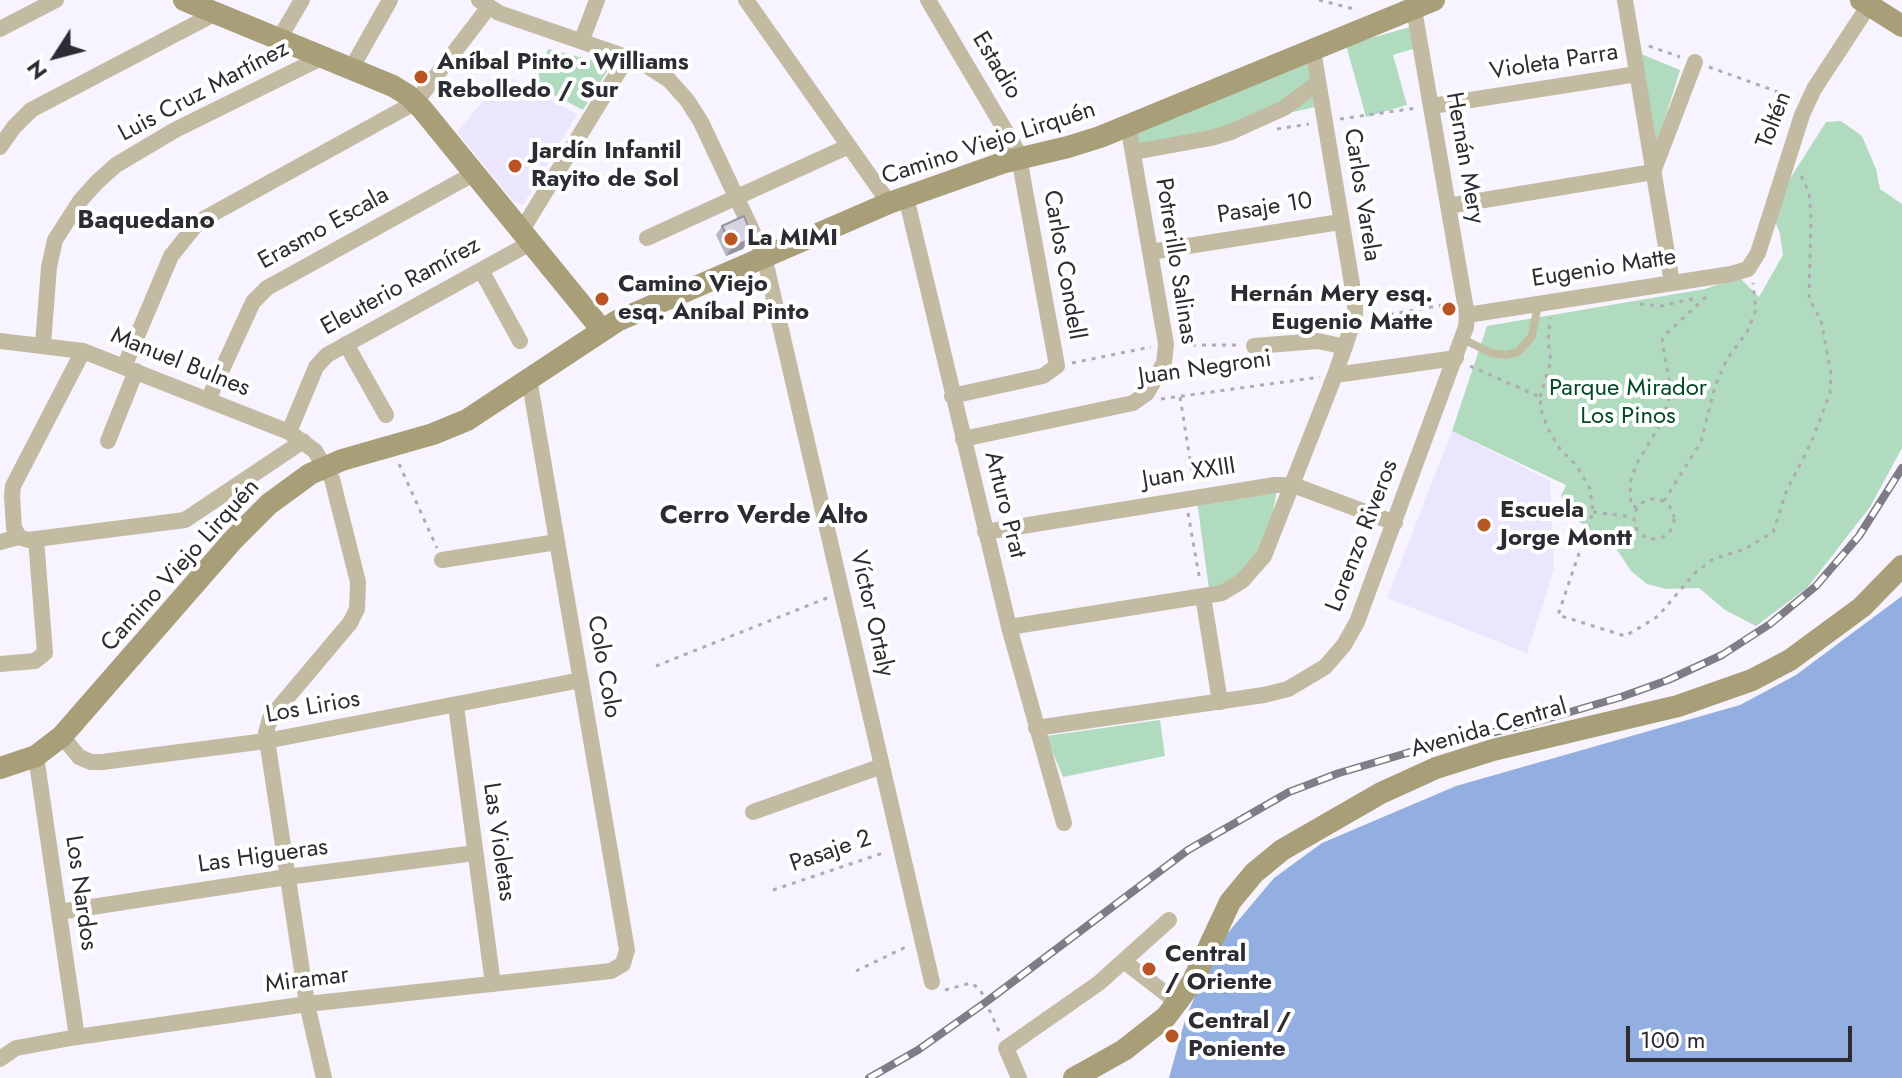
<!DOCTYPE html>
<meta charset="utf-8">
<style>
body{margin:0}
#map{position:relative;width:1902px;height:1078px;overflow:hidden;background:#f7f4ff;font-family:Jost,sans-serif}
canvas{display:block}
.north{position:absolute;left:16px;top:16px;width:80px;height:80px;-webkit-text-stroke:6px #fff;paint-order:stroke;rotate:234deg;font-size:22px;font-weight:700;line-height:32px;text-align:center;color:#2d2c32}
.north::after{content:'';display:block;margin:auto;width:28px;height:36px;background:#2d2c32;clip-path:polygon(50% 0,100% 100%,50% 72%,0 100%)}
.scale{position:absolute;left:1626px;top:1026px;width:226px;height:36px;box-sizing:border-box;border:4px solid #2d2c32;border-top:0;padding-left:10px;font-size:24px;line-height:28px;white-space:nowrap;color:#2d2c32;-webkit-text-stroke:6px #fff;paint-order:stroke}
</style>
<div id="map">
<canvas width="1902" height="1078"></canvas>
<div class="north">N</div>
<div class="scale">100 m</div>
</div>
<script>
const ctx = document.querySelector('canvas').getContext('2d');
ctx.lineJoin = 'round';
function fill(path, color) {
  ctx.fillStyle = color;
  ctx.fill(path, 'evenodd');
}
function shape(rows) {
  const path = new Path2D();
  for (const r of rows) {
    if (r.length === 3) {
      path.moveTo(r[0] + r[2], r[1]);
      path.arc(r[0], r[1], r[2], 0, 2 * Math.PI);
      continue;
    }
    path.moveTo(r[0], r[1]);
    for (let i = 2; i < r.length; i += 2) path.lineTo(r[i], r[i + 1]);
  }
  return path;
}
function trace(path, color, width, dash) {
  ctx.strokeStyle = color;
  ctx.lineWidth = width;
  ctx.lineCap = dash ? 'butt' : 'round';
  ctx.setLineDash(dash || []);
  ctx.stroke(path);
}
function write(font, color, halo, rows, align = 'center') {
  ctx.font = font + ' Jost,sans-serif';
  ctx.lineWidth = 8;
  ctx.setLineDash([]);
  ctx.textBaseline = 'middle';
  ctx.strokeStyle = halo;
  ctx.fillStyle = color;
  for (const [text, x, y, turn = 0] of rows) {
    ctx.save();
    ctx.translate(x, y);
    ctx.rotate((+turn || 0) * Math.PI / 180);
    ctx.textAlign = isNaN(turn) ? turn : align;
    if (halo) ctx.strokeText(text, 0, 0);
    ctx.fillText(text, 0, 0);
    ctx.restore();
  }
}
fill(shape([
 [505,75,577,114,523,205,513,201,457,132],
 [1452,431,1550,481,1554,569,1527,653,1387,598]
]), '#ebe5fd');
fill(shape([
 [1410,27,1416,48,1393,55,1407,105,1366,117,1346,45],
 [548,49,611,65,583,110,535,85],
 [1641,54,1680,70,1657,144],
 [1310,63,1315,107,1139,147,1135,133],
 [1841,121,1862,136,1876,169,1880,189,1902,204,1902,448,1870,507,1807,588,1756,626,1725,610,1699,588,1666,589,1647,584,1631,571,1612,542,1589,531,1565,507,1561,496,1566,485,1452,431,1487,326,1705,289,1739,277,1759,297,1783,255,1780,234,1772,213,1779,196,1826,122],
 [1277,490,1267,544,1247,574,1227,584,1209,589,1197,501],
 [1160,720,1165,756,1063,777,1046,736]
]), '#b1dbbe');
fill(shape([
 [1902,596,1902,1078,1169,1078,1185,1020,1215,948,1274,878,1322,843,1456,786,1740,705,1796,675]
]), '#93afe1');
trace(shape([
 [1319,0,1358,10],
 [1649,46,1680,57],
 [1709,67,1792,97],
 [1340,119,1416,108],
 [1277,129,1309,124],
 [1640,304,1661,306,1691,299,1697,304],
 [1370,318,1449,304],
 [1182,345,1239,345],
 [1072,363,1151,347],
 [1470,366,1540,397,1541,410,1548,429,1560,449,1577,466,1590,489,1593,512,1558,615,1625,636,1644,625,1658,616,1695,573,1713,559,1745,549,1773,532,1786,492,1811,443,1830,393,1831,374,1821,320,1809,299,1811,216,1809,192,1800,174],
 [1180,397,1194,485],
 [1540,397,1551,361,1548,341,1550,318],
 [1161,399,1320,377],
 [399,464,437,548],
 [1654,519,20],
 [1664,501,1701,442,1715,386,1727,359,1747,332,1756,310,1753,283],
 [1637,508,1631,505,1630,482,1637,463,1663,420,1671,391,1662,341,1664,336,1709,294],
 [1593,512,1633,517],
 [1188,513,1200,581],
 [656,666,827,598],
 [773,890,886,852],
 [856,971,908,946],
 [945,990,971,983,980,989,1001,1036]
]), '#adabb4', 3, [4, 6]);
trace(shape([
 [1463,339,1491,353,1506,355,1518,352,1532,336,1538,304]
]), '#c2bba2', 8);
trace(shape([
 [479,0,499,13,641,62,669,80,687,100,701,122,764,256,932,982],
 [746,0,889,203],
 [928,0,1018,152,1057,366,1043,376,952,396],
 [1625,0,1672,283],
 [0,29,56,0],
 [279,39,302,0],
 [582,40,597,0],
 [351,69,390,0],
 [1432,106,1637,74],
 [0,147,14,127,31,110,216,13],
 [1134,152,1211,138,1231,132,1284,108,1318,83],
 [906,197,1009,627,1064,823],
 [1448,206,1653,172,1695,62],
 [522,230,628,56],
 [647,238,849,146],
 [1150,252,1340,222],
 [481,270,520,341],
 [1467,315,1731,274,1748,269,1758,253,1802,115,1814,89,1869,5],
 [0,341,83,351,289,432,315,451,332,479,358,582,357,609,350,623,270,718,266,733,307,1004,324,1078],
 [43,344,49,267,55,240,80,201,97,182,116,165,175,130,323,57],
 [346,344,386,415],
 [1254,346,1318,341,1345,347],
 [124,367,171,256,195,226,207,217,416,102,488,8],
 [1335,375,1456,358],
 [208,400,253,302,267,288,475,173],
 [289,432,316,367,327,355,532,242],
 [963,439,1133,403,1147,393,1164,363,1166,344,1128,125],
 [108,441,136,371],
 [985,532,1275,485,1293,485,1395,523],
 [19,537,14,528,12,496,13,486,83,351],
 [0,542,19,537,28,540,185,520,303,441],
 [442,560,557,542],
 [1203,596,1220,702],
 [1009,627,1222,593,1242,581,1264,556,1335,375,1355,317,1355,302,1313,50],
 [0,664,35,661,45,653,36,539],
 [456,706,493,984],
 [1036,728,1264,695,1288,689,1325,667,1344,645,1357,622,1466,327,1467,315,1414,9],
 [62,736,79,757,91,762,102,762,266,741,581,680],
 [36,756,77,1037],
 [753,812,882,766],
 [59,912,287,877,475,853],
 [1125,962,1178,1003],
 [0,1059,16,1048,77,1037,307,1004,611,971,623,964,627,950,529,378],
 [1019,1078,1006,1048,1099,983,1169,920]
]), '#c2bba2', 16);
trace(shape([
 [184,0,393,86,409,96,422,109,602,330],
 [1861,0,1902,26],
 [0,768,36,756,62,736,233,540,269,504,310,474,342,460,433,434,467,420,617,321,889,203,1005,162,1068,147,1100,137,1434,0],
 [1074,1078,1124,1050,1166,1017,1193,981,1230,902,1254,873,1282,850,1381,793,1436,768,1493,750,1678,706,1752,680,1790,660,1862,607,1902,566]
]), '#a89e78', 22);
const rail = shape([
 [869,1078,918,1050,986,1002,1188,850,1289,792,1339,773,1407,753,1536,722,1621,697,1668,680,1722,655,1770,624,1816,586,1859,536,1902,468]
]);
trace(rail, '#7e7c84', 8);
trace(rail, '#fff', 5, [15]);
fill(shape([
 [722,226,743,249,726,256,716,235]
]), '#bab5c4');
fill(shape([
 [749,240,743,249,726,256,732,247]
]), '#9794a0');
const building = shape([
 [744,216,751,234,749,240,732,247,722,226,744,216]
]);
fill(building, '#d8d3e4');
trace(building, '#9794a0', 2);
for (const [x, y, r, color] of [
 [421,77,8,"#b95425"],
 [515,166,8,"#b95425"],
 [731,239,8,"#b95425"],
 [602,299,8,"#b95425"],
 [1449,309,8,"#b95425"],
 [1484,525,8,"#b95425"],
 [1149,969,8,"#b95425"],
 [1172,1036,8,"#b95425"]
]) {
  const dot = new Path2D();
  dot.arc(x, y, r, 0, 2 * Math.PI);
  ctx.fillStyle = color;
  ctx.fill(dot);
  trace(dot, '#fff', 3);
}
write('bold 24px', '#2d2c32', '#fff', [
 ["Aníbal Pinto - Williams",437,63],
 ["Rebolledo / Sur",437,91],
 ["Jardín Infantil",531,152],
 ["Rayito de Sol",531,180],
 ["La MIMI",747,239],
 ["Camino Viejo",618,285],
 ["esq. Aníbal Pinto",618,313],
 ["Hernán Mery esq.",1433,295,"right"],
 ["Eugenio Matte",1433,323,"right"],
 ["Escuela",1500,511],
 ["Jorge Montt",1500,539],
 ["Central",1165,955],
 ["/ Oriente",1165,983],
 ["Central /",1188,1022],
 ["Poniente",1188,1050]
], 'left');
write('24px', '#2d2c32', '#fff', [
 ["Violeta Parra",1554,63,-9],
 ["Estadio",996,66,59],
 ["Luis Cruz Martínez",204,92,-28],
 ["Toltén",1775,120,-69],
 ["Camino Viejo Lirquén",989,144,-18],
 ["Hernán Mery",1464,158,80],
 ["Carlos Varela",1361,195,81],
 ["Pasaje 10",1265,209,-9],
 ["Erasmo Escala",324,229,-29],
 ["Potrerillo Salinas",1175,261,81],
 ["Carlos Condell",1063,265,80],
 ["Eugenio Matte",1604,269,-9],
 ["Eleuterio Ramírez",401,287,-29],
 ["Manuel Bulnes",180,363,22],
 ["Juan Negroni",1205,369,-8],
 ["Juan XXIII",1189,474,-9],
 ["Arturo Prat",1004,505,76],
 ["Lorenzo Riveros",1363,536,-69],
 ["Camino Viejo Lirquén",181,566,-48],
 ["Víctor Ortaly",871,614,77],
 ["Colo Colo",603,667,80],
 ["Los Lirios",313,708,-10],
 ["Avenida Central",1489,729,-16],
 ["Las Violetas",498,842,82],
 ["Pasaje 2",831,852,-19],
 ["Las Higueras",263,857,-8],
 ["Los Nardos",80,893,82],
 ["Miramar",307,981,-7]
]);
write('24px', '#024926', '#fff', [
 ["Parque Mirador",1628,389],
 ["Los Pinos",1628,417]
]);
write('bold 26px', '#2d2c32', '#fff', [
 ["Baquedano",146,222],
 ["Cerro Verde Alto",764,517]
]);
</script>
